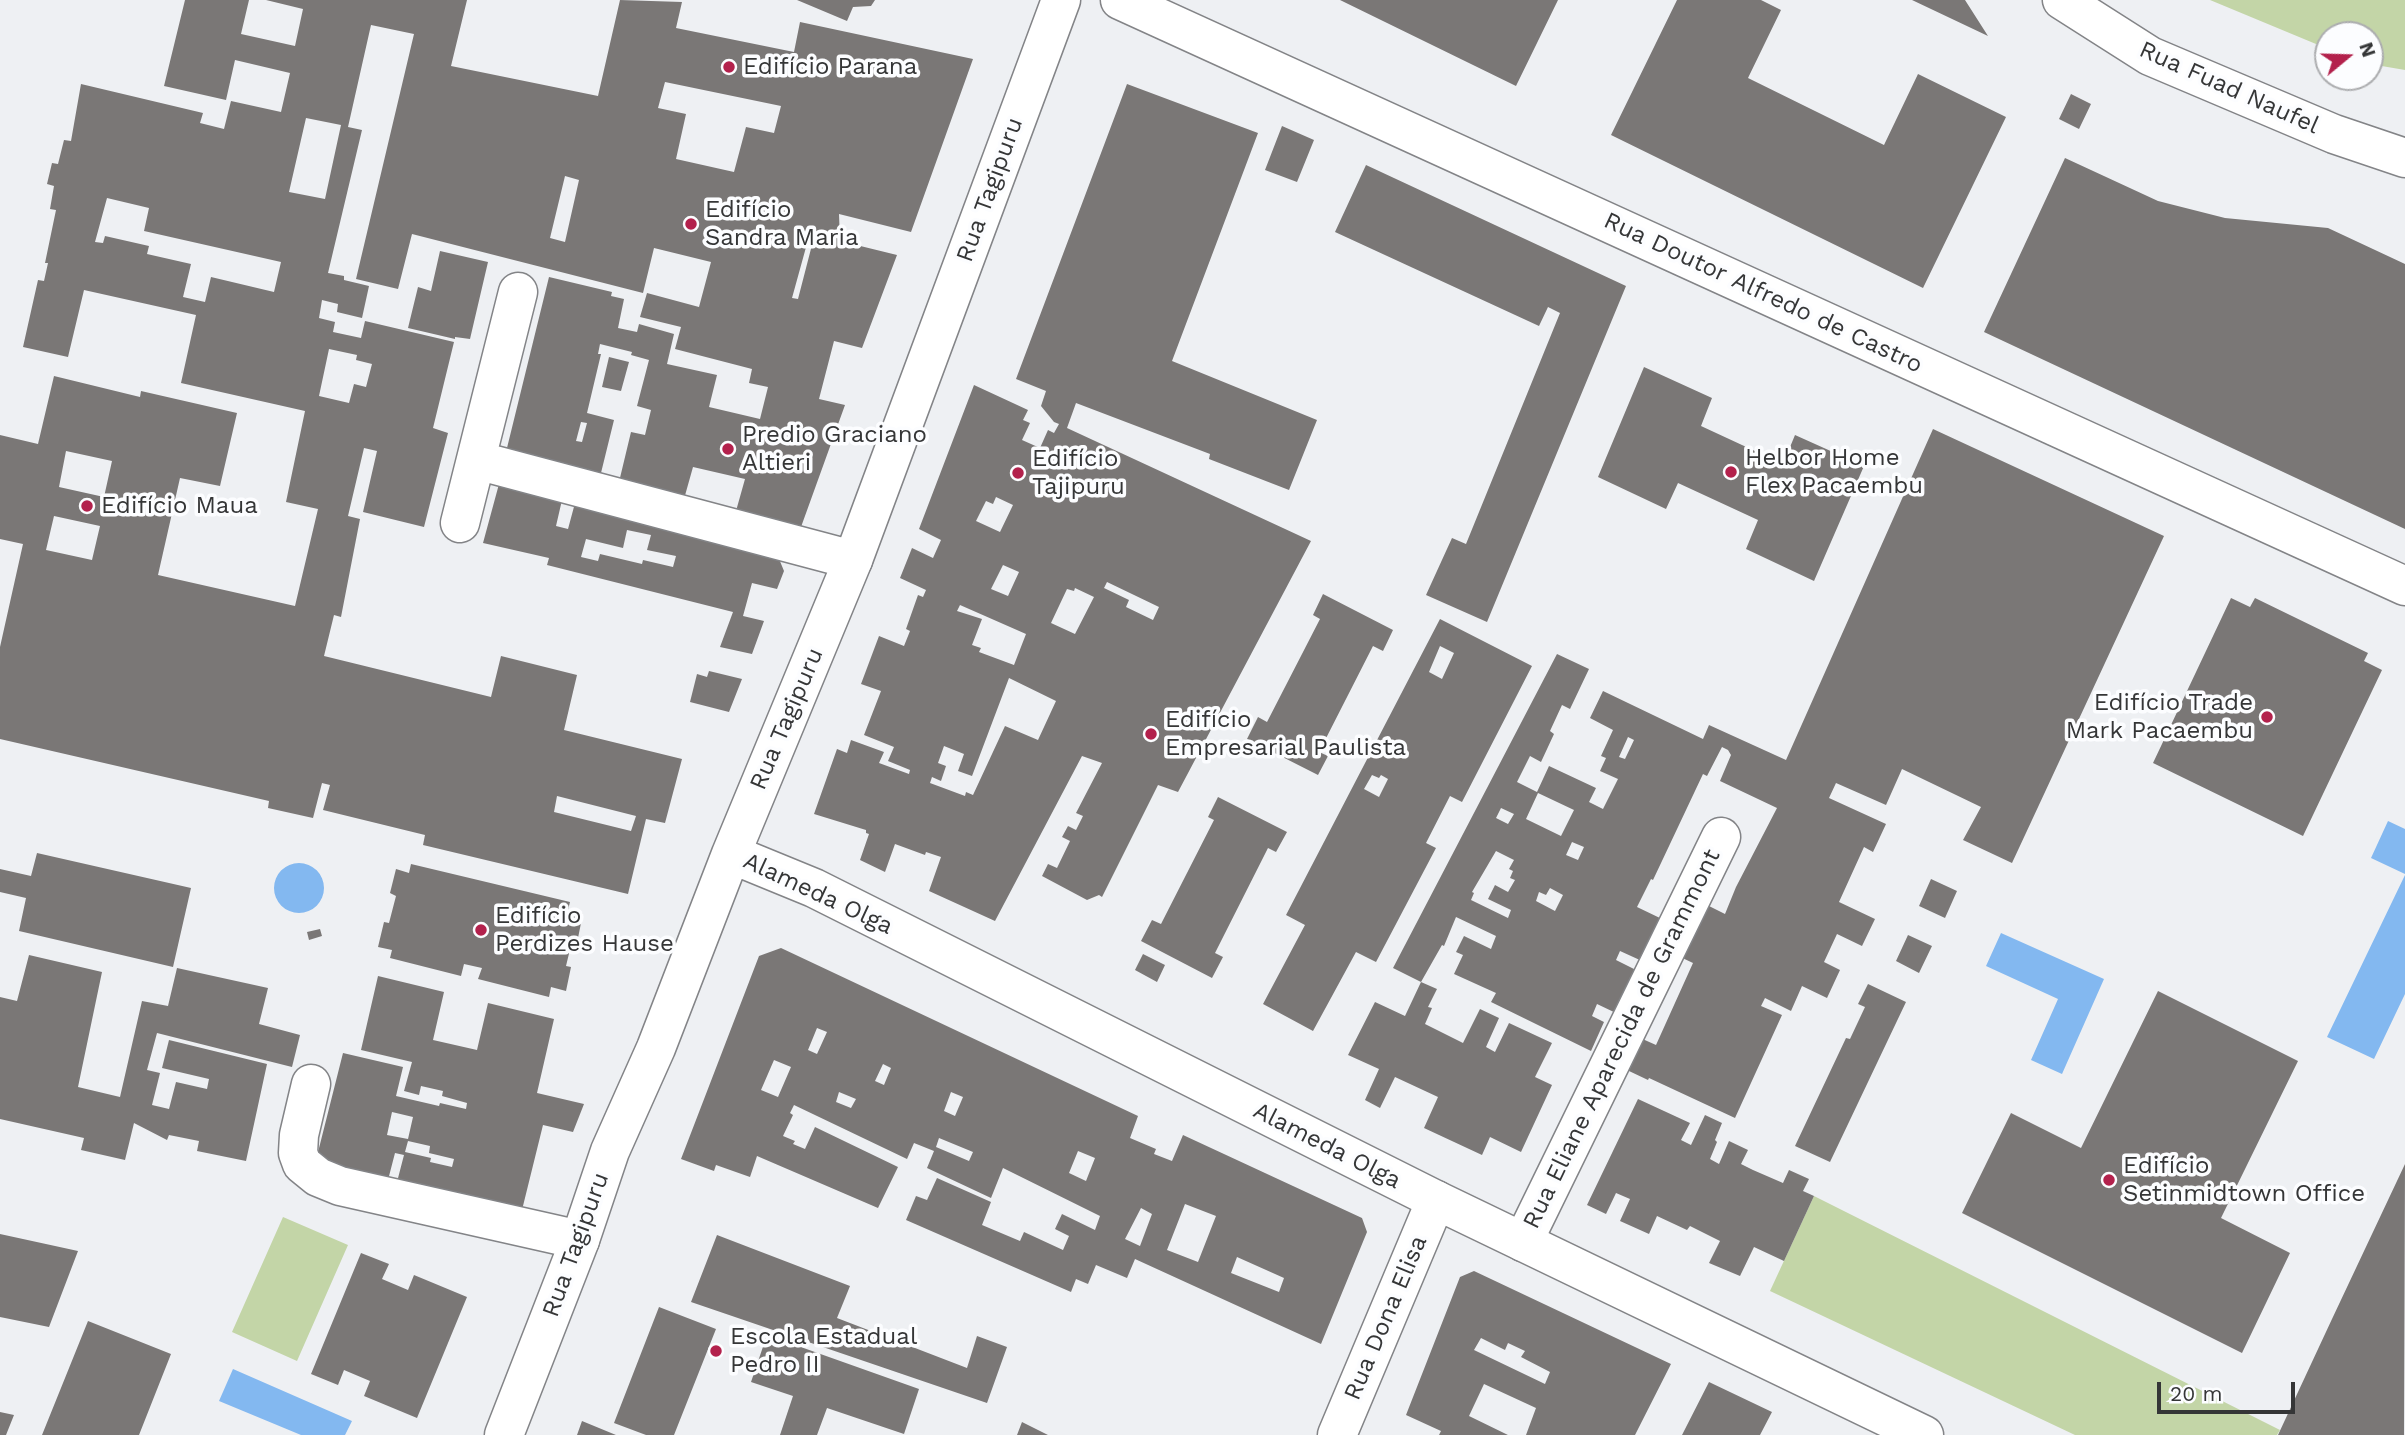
<!DOCTYPE html>
<meta charset="utf-8">
<style>
body{margin:0}
#map{position:relative;width:2405px;height:1435px;overflow:hidden;background:#eef0f3;font-family:"Work Sans",sans-serif}
canvas{display:block}
.north{position:absolute;left:2314px;top:21px;width:70px;height:70px;box-sizing:border-box;background:#fcfdff;border:2px solid #acadaf;border-radius:50%;rotate:71deg;font-size:19px;font-weight:700;line-height:28px;text-align:center;color:#353637}
.north::after{content:'';display:block;margin:auto;width:24px;height:32px;background:#b3214c;clip-path:polygon(50% 0,100% 100%,50% 72%,0 100%)}
.scale{position:absolute;left:2157px;top:1382px;width:138px;height:32px;box-sizing:border-box;border:4px solid #353637;border-top:0;padding-left:9px;font-size:21px;line-height:24px;white-space:nowrap;color:#353637;-webkit-text-stroke:5px #fcfdff;paint-order:stroke}
</style>
<div id="map">
<canvas width="2405" height="1435"></canvas>
<div class="north">N</div>
<div class="scale">20 m</div>
</div>
<script>
const ctx = document.querySelector('canvas').getContext('2d');
ctx.lineJoin = 'round';
function fill(path, color) {
  ctx.fillStyle = color;
  ctx.fill(path, 'evenodd');
}
function shape(rows) {
  const path = new Path2D();
  for (const r of rows) {
    if (r.length === 3) {
      path.moveTo(r[0] + r[2], r[1]);
      path.arc(r[0], r[1], r[2], 0, 2 * Math.PI);
      continue;
    }
    path.moveTo(r[0], r[1]);
    for (let i = 2; i < r.length; i += 2) path.lineTo(r[i], r[i + 1]);
  }
  return path;
}
function trace(path, color, width, dash) {
  ctx.strokeStyle = color;
  ctx.lineWidth = width;
  ctx.lineCap = dash ? 'butt' : 'round';
  ctx.setLineDash(dash || []);
  ctx.stroke(path);
}
function write(font, color, halo, rows, align = 'center') {
  ctx.font = font + ' "Work Sans",sans-serif';
  ctx.lineWidth = 7;
  ctx.setLineDash([]);
  ctx.textBaseline = 'middle';
  ctx.strokeStyle = halo;
  ctx.fillStyle = color;
  for (const [text, x, y, turn = 0] of rows) {
    ctx.save();
    ctx.translate(x, y);
    ctx.rotate((+turn || 0) * Math.PI / 180);
    ctx.textAlign = isNaN(turn) ? turn : align;
    if (halo) ctx.strokeText(text, 0, 0);
    ctx.fillText(text, 0, 0);
    ctx.restore();
  }
}
fill(shape([
 [2210,0,2405,0,2405,70,2370,64,2370,35,2328,35,2328,49],
 [1814,1196,2280,1430,2277,1435,2075,1435,1770,1291],
 [283,1217,348,1245,297,1361,232,1332]
]), '#c3d5a7');
fill(shape([
 [2388,821,2405,829,2405,874,2371,858],
 [299,888,25],
 [2405,875,2405,994,2374,1059,2327,1037],
 [2001,933,2104,979,2062,1074,2031,1060,2058,999,1986,966],
 [233,1369,352,1421,345,1435,301,1435,219,1401]
]), '#83b8f0');
fill(shape([
 [185,0,249,0,241,34,295,46,303,9,266,0,467,0,451,66,598,96,620,0,682,2,676,28,794,52,800,22,973,59,911,232,839,214,840,241,897,255,862,348,834,341,819,399,845,405,801,527,736,511,745,479,693,467,684,499,619,482,631,432,645,435,651,410,637,406,649,360,631,355,632,352,600,344,598,354,601,354,587,413,614,420,600,477,506,452,549,277,612,292,611,296,624,299,618,328,637,332,639,324,674,334,667,364,717,375,709,407,760,419,768,387,749,383,752,369,675,349,681,327,640,317,647,293,699,307,711,262,654,248,643,293,412,234,398,289,356,279,414,34,371,25,348,127,362,130,328,273,344,276,344,280,369,286,362,318,337,312,338,304,322,300,319,318,335,322,333,332,361,338,365,321,454,342,433,428,448,433,424,527,363,512,377,451,364,448,348,516,360,519,341,617,334,615,324,656,491,697,501,656,577,675,564,730,682,759,665,823,646,819,628,894,423,845,425,835,323,810,330,785,322,783,313,818,268,808,269,801,0,739,0,647,23,544,0,539,0,435,38,444,54,376,140,397,141,391,237,413,220,486,180,478,158,575,295,606,318,509,286,502,305,411,181,383,196,315,84,290,68,357,23,347,38,280,44,281,48,263,45,263,56,210,50,209,54,186,47,184,52,163,58,164,64,140,71,141,81,84,203,113,200,123,224,129,231,101,281,112,290,73,235,60,226,100,164,86],
 [665,82,781,106,774,133,746,127,734,172,676,159,686,114,658,108],
 [306,118,341,125,325,199,289,192],
 [565,176,579,180,565,242,550,238],
 [107,198,149,208,144,231,281,262,274,292,211,277,205,302,183,297,191,264,147,254,149,246,105,236,103,243,95,242],
 [808,240,813,241,798,299,792,298],
 [329,349,357,355,356,360,372,364,366,387,354,384,349,403,319,396],
 [581,422,587,423,582,442,576,441],
 [66,451,112,461,104,497,59,487],
 [54,516,100,526,92,560,46,550],
 [557,796,636,816,631,831,554,812],
 [797,0,875,0,871,6,853,7,847,21],
 [1340,0,1558,0,1516,86],
 [1677,0,1761,0,1781,10,1748,78,1884,145,1918,74,2006,117,1923,288,1611,135],
 [1912,0,1965,0,1988,36],
 [1127,84,1258,133,1172,361,1317,420,1289,490,1209,459,1210,454,1076,403,1067,428,1311,541,1178,792,1158,785,1102,897,1099,895,1087,900,1042,876,1048,864,1057,868,1070,841,1062,837,1068,826,1076,830,1083,816,1076,813,1102,763,1082,756,995,921,929,891,941,857,926,852,925,855,895,844,885,872,860,860,869,834,866,833,866,830,814,814,837,749,847,753,851,740,884,752,879,763,909,774,910,770,888,761,894,747,864,735,881,691,861,684,879,636,904,646,910,631,906,629,918,595,923,597,926,590,900,578,912,548,933,558,941,540,919,529,974,385,1028,410,1023,420,1030,423,1022,440,1040,448,1048,430,1054,433,1059,424,1054,422,1041,406,1046,391,1016,379],
 [996,497,1013,505,1000,532,976,521,986,501,993,504],
 [1003,565,1019,572,1008,596,991,589],
 [1107,582,1159,607,1153,620,1126,607,1129,600,1104,588],
 [1075,588,1094,597,1075,634,1051,623,1067,589,1074,591],
 [960,605,1026,634,1014,665,979,652,981,648,972,645,982,619,957,611],
 [1009,678,1056,701,1038,740,1005,726,973,795,966,792,965,796,930,783,932,777,941,781,946,766,938,763,944,746,964,754,958,771,972,776],
 [2071,94,2091,104,2079,129,2059,119],
 [1282,126,1314,140,1297,182,1265,170],
 [2065,158,2158,201,2225,218,2328,228,2405,264,2405,529,1984,332],
 [1366,165,1626,286,1487,622,1426,595,1452,538,1466,544,1560,313,1548,307,1539,326,1335,232],
 [440,251,488,262,470,339,455,337,455,339,408,328,418,287,431,291],
 [609,357,629,362,621,391,602,387],
 [1644,367,1712,398,1701,426,1783,464,1795,435,1864,466,1814,581,1746,549,1758,520,1678,483,1666,509,1598,477],
 [1933,429,2164,536,2012,863,1963,840,1981,807,1902,769,1886,805,1836,783,1829,798,1886,824,1873,852,1864,847,1839,902,1875,919,1862,946,1837,934,1824,962,1840,970,1827,998,1802,986,1791,1011,1765,998,1761,1006,1782,1015,1735,1118,1649,1078,1648,1080,1629,1071,1626,1058,1638,1037,1656,1045,1693,963,1676,955,1701,902,1725,914,1736,887,1777,808,1720,781,1731,755,1728,750,1722,747,1707,776,1703,774,1653,880,1651,879,1637,907,1662,919,1642,961,1620,951,1616,960,1638,971,1618,1014,1597,1004,1592,1016,1604,1022,1591,1051,1491,1002,1496,993,1454,974,1463,955,1456,952,1464,936,1491,949,1496,936,1456,917,1444,946,1442,945,1421,982,1393,968,1557,654,1589,669,1570,709,1562,705,1550,731,1554,734,1541,762,1530,756,1517,782,1537,792,1549,766,1596,788,1589,802,1603,809,1618,779,1600,771,1606,758,1601,756,1613,730,1590,718,1603,691,1703,739,1709,725,1786,760],
 [1628,737,1634,740,1625,759,1619,757],
 [1538,793,1574,810,1561,836,1526,819],
 [1501,808,1514,814,1508,824,1496,818],
 [1572,842,1584,847,1578,860,1566,855],
 [1496,851,1514,860,1509,869,1513,871,1510,878,1515,880,1508,892,1495,885,1488,899,1511,910,1508,918,1471,900,1474,893,1472,892],
 [1550,888,1563,895,1555,911,1536,901,1539,892,1546,895],
 [499,484,562,500,556,526,568,529,575,503,777,554,784,571,777,589,752,583,743,616,764,621,752,654,720,647,733,612,547,565,549,558,483,543],
 [627,530,651,535,647,550,676,556,673,567,643,560,642,564,600,554,598,561,581,557,586,539,623,548],
 [1323,594,1393,630,1383,651,1373,646,1319,752,1328,756,1318,775,1247,739,1258,717,1267,722,1320,619,1313,615],
 [2231,598,2250,607,2255,598,2368,653,2364,661,2382,670,2303,836,2153,763],
 [1440,619,1532,666,1462,802,1450,796,1426,843,1436,848,1376,962,1356,952,1313,1031,1263,1004,1305,925,1286,915],
 [1440,646,1454,653,1442,679,1429,672],
 [1394,743,1404,749,1399,758,1389,752],
 [1372,775,1379,778,1381,775,1388,779,1379,797,1364,789],
 [709,671,742,679,729,712,690,702,697,674,707,677],
 [1218,797,1287,832,1276,852,1268,848,1215,953,1223,957,1212,978,1141,941,1152,920,1161,924,1214,820,1208,817],
 [37,853,191,888,173,967,19,931,26,898,0,892,0,869,31,876],
 [411,864,570,902,568,910,583,913,578,938,573,937,566,966,571,967,566,991,551,987,549,997,478,979,482,968,464,964,461,976,390,958,392,950,378,947,384,922,389,923,396,896,390,893,396,869,409,873],
 [1931,879,1957,891,1945,918,1919,906],
 [320,929,322,936,309,940,307,932],
 [1908,935,1932,946,1919,973,1896,961],
 [781,948,1138,1116,1130,1138,1156,1149,1154,1154,1172,1161,1183,1135,1362,1218,1367,1232,1321,1344,1135,1259,1127,1278,1096,1265,1088,1284,1076,1279,1071,1292,906,1220,916,1196,927,1200,937,1178,991,1202,982,1225,1020,1241,1024,1232,1063,1250,1069,1236,1055,1229,1062,1214,1095,1230,1100,1216,1003,1168,991,1198,927,1168,934,1151,914,1143,907,1159,794,1105,790,1113,793,1115,783,1136,795,1141,793,1144,805,1149,815,1127,898,1167,878,1208,757,1156,750,1177,716,1165,714,1171,681,1159,759,956],
 [817,1028,827,1032,817,1054,808,1050],
 [774,1060,791,1067,778,1097,761,1090],
 [883,1064,891,1068,884,1085,875,1081],
 [839,1092,856,1099,851,1108,836,1102],
 [951,1092,963,1097,955,1116,944,1111],
 [939,1138,973,1152,969,1161,936,1147],
 [1078,1151,1095,1158,1086,1181,1069,1173],
 [1185,1204,1216,1216,1198,1262,1167,1250],
 [1141,1208,1152,1214,1140,1246,1125,1239],
 [1237,1257,1284,1278,1279,1292,1231,1273],
 [1143,954,1165,965,1157,982,1135,970],
 [29,955,102,972,78,1087,120,1097,142,1001,168,1006,177,968,268,988,259,1024,300,1035,292,1067,157,1033,147,1070,160,1073,152,1105,169,1109,176,1082,207,1089,209,1079,162,1068,169,1040,267,1064,246,1161,197,1151,199,1141,169,1135,167,1140,134,1123,125,1160,81,1150,84,1138,0,1119,0,997,17,1001],
 [378,976,444,992,433,1040,477,1050,488,1003,554,1019,537,1093,584,1104,573,1132,543,1125,522,1210,397,1182,404,1155,395,1153,388,1180,315,1164,343,1053,403,1067,396,1096,439,1106,440,1103,466,1109,467,1103,442,1096,443,1091,421,1086,419,1095,404,1091,412,1062,361,1050],
 [392,1112,413,1117,408,1139,387,1135],
 [408,1141,430,1146,429,1153,454,1159,452,1167,430,1162,431,1158,405,1152],
 [1421,982,1437,989,1428,1007,1432,1008,1425,1024,1463,1043,1480,1009,1499,1018,1486,1047,1495,1052,1509,1023,1552,1043,1535,1077,1552,1085,1521,1152,1490,1137,1482,1155,1424,1128,1438,1097,1395,1077,1380,1108,1365,1100,1379,1069,1348,1055,1375,1002,1405,1016],
 [1868,984,1906,1002,1830,1162,1795,1146,1846,1038,1850,1039,1865,1007,1858,1004],
 [2158,991,2298,1061,2221,1218,2290,1253,2242,1353,1962,1213,2011,1113,2081,1148],
 [1638,1099,1690,1123,1681,1140,1691,1145,1705,1115,1722,1123,1715,1140,1717,1142,1710,1159,1719,1164,1729,1141,1748,1150,1741,1164,1753,1170,1783,1183,1789,1170,1809,1179,1803,1191,1814,1196,1784,1261,1754,1247,1740,1276,1709,1263,1720,1241,1690,1226,1687,1230,1657,1216,1649,1234,1620,1221,1630,1199,1616,1193,1606,1214,1587,1205],
 [2405,1164,2404,1435,2278,1435,2332,1319],
 [0,1234,78,1251,49,1327,0,1317],
 [717,1235,850,1286,837,1318,967,1368,977,1336,1007,1347,987,1403,691,1302],
 [361,1253,389,1264,382,1279,408,1290,414,1275,467,1297,417,1418,364,1396,370,1381,344,1370,338,1385,311,1374],
 [1474,1271,1671,1364,1635,1435,1526,1435,1536,1408,1484,1384,1469,1416,1508,1435,1439,1435,1441,1431,1406,1415,1460,1277],
 [1481,1338,1505,1350,1508,1343,1525,1351,1521,1357,1550,1372,1545,1384,1474,1350],
 [659,1307,716,1329,674,1435,646,1435,614,1423],
 [88,1321,171,1354,139,1435,42,1435],
 [767,1335,919,1389,904,1434,827,1408,817,1435,780,1435,793,1396,751,1382],
 [1709,1382,1772,1412,1760,1435,1682,1435],
 [0,1412,14,1415,6,1435,0,1435],
 [582,1421,616,1435,577,1435],
 [1022,1422,1048,1435,1017,1435]
]), '#7a7776');
const street = shape([
 [1120,0,2405,586],
 [2062,0,2150,56,2334,134,2405,158],
 [476,460,853,560],
 [460,523,518,292],
 [311,1084,299,1135,298,1153,302,1164,318,1177,340,1186,580,1240],
 [1523,1242,1721,837],
 [1337,1435,1436,1200]
]);
const secondary = shape([
 [731,854,814,888,1436,1200,1924,1435],
 [504,1435,580,1240,610,1151,656,1048,731,854,853,560,1061,0]
]);
trace(street, '#838487', 41);
trace(secondary, '#838487', 41);
trace(street, '#fff', 38);
trace(secondary, '#fff', 38);
for (const [x, y, r, color] of [
 [729,67,7,"#b3214c"],
 [691,224,7,"#b3214c"],
 [728,449,7,"#b3214c"],
 [1731,472,7,"#b3214c"],
 [1018,473,7,"#b3214c"],
 [87,506,7,"#b3214c"],
 [2267,717,7,"#b3214c"],
 [1151,734,7,"#b3214c"],
 [481,930,7,"#b3214c"],
 [2109,1180,7,"#b3214c"],
 [716,1351,7,"#b3214c"]
]) {
  const dot = new Path2D();
  dot.arc(x, y, r, 0, 2 * Math.PI);
  ctx.fillStyle = color;
  ctx.fill(dot);
  trace(dot, '#fcfdff', 2.5);
}
write('24px', '#353637', '#fcfdff', [
 ["Edifício Parana",743,67],
 ["Edifício",705,210],
 ["Sandra Maria",705,238],
 ["Predio Graciano",742,435],
 ["Altieri",742,463],
 ["Helbor Home",1745,458],
 ["Flex Pacaembu",1745,486],
 ["Edifício",1032,459],
 ["Tajipuru",1032,487],
 ["Edifício Maua",101,506],
 ["Edifício Trade",2253,703,"right"],
 ["Mark Pacaembu",2253,731,"right"],
 ["Edifício",1165,720],
 ["Empresarial Paulista",1165,748],
 ["Edifício",495,916],
 ["Perdizes Hause",495,944],
 ["Edifício",2123,1166],
 ["Setinmidtown Office",2123,1194],
 ["Escola Estadual",730,1337],
 ["Pedro II",730,1365]
], 'left');
write('24px', '#353637', '#fcfdff', [
 ["Rua Fuad Naufel",2229,88,24],
 ["Rua Tagipuru",990,190,-70],
 ["Rua Doutor Alfredo de Castro",1763,293,25],
 ["Rua Tagipuru",787,719,-67],
 ["Alameda Olga",818,894,25],
 ["Rua Eliane Aparecida de Grammont",1622,1039,-64],
 ["Alameda Olga",1327,1146,27],
 ["Rua Tagipuru",576,1245,-70],
 ["Rua Dona Elisa",1386,1318,-67]
]);
</script>
